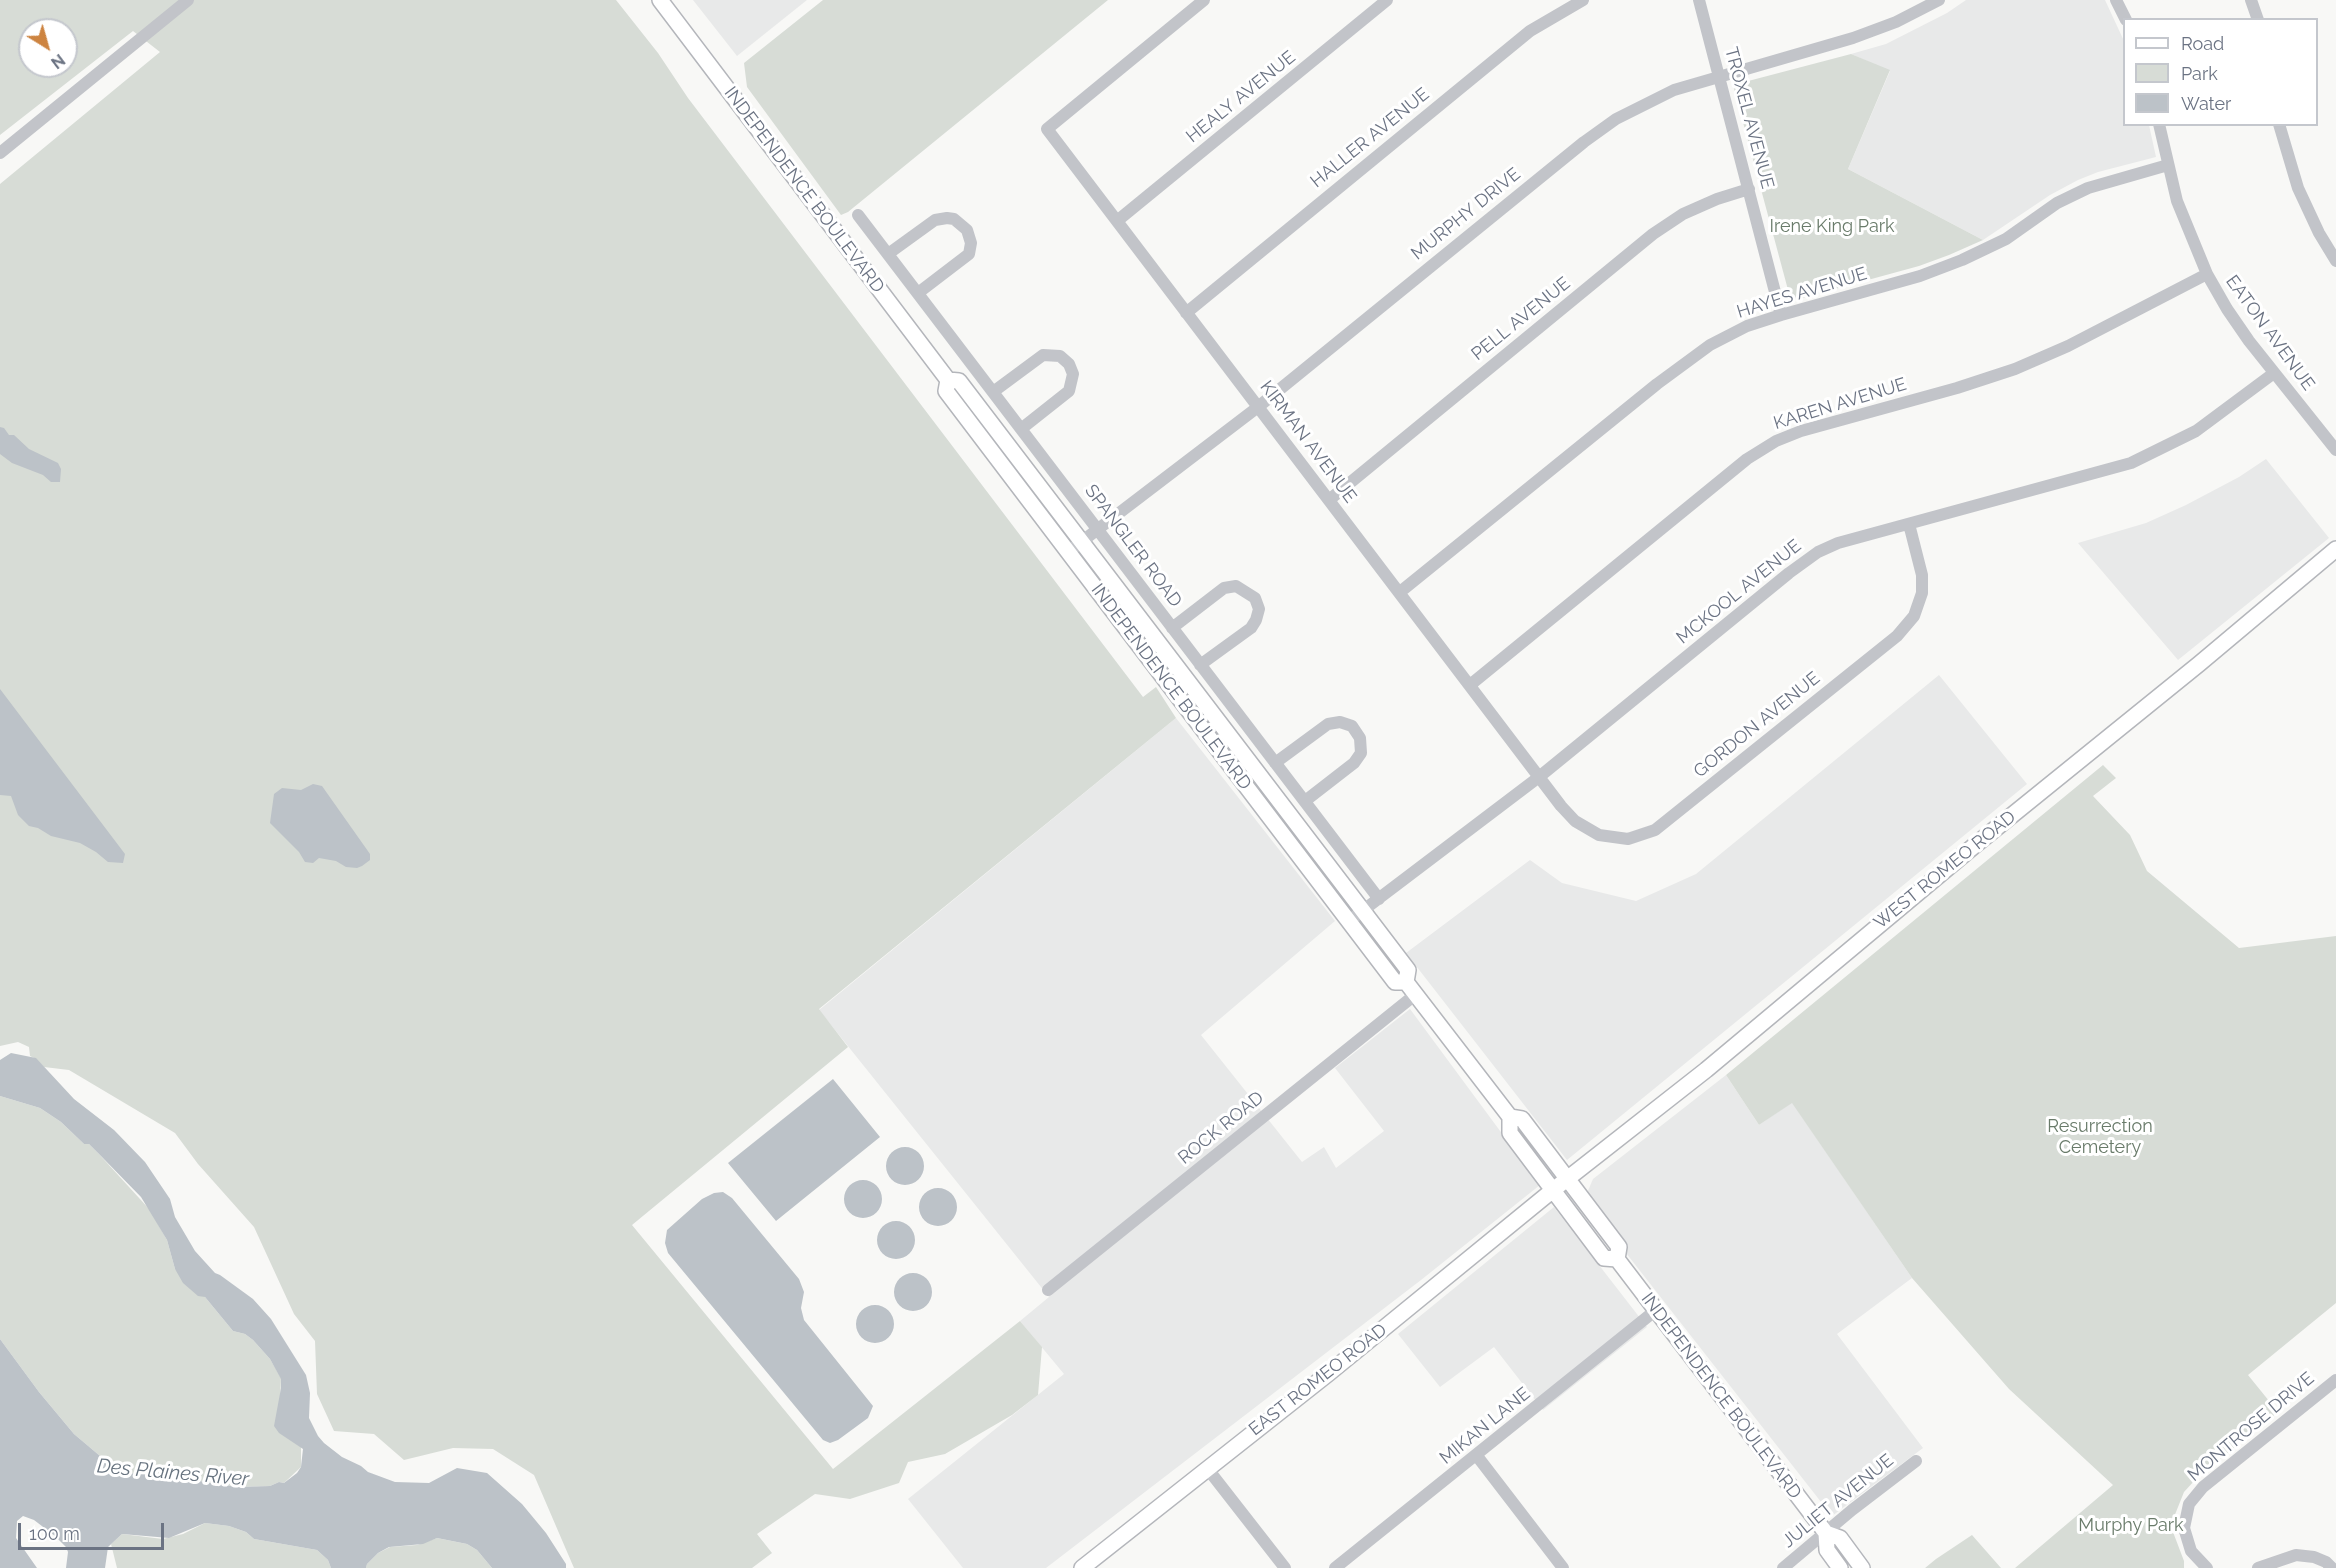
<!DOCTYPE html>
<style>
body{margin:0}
#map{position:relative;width:2336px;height:1568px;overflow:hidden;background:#f8f8f6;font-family:Raleway,sans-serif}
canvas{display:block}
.legend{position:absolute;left:2123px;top:18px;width:195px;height:108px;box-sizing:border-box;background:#fff;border:2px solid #c4c7cd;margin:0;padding:8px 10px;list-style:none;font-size:18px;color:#6b7383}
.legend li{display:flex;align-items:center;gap:12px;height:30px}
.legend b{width:30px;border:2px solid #c4c7cd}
.north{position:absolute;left:18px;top:18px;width:60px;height:60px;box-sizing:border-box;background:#fff;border:2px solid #c4c7cd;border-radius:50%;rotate:143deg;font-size:16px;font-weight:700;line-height:24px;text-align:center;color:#6b7383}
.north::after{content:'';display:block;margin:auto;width:21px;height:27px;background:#cd8441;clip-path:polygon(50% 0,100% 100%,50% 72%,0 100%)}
.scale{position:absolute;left:18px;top:1523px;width:146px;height:27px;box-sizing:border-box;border:3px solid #6b7383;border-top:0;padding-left:8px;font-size:18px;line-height:21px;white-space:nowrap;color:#6b7383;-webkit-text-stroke:4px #fff;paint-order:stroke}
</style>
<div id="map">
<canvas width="2336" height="1568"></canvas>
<ul class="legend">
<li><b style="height:8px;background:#fff"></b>Road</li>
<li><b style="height:16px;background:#d7dcd6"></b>Park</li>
<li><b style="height:16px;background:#bcc2c8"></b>Water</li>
</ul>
<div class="north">N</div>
<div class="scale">100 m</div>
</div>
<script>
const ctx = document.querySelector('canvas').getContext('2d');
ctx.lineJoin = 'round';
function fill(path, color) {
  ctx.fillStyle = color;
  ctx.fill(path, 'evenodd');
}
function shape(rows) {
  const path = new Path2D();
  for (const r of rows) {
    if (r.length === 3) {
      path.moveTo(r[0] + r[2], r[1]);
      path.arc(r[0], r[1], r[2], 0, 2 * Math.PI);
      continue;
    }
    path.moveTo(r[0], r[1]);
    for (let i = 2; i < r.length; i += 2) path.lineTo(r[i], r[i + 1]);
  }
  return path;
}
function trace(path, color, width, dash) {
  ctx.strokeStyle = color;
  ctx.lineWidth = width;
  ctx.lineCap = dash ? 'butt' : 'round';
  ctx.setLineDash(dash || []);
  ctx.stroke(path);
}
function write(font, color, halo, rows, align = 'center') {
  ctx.font = font + ' Raleway,sans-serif';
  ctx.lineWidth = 6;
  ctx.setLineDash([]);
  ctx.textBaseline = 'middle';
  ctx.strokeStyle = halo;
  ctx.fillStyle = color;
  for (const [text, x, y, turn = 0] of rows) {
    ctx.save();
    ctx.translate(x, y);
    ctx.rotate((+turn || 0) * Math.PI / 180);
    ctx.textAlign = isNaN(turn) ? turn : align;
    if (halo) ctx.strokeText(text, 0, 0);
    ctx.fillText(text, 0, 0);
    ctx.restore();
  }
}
fill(shape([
 [693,0,807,0,737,56],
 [1966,0,2105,0,2124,41,2124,124,2149,125,2156,157,2098,172,2078,180,2050,195,1983,240,1848,169,1890,71,1851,54,1886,44,1947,13],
 [2266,459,2329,538,2178,660,2078,543,2146,523,2186,505,2239,477],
 [1939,675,2027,784,1567,1160,1406,953,1530,860,1562,883,1636,901,1696,874],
 [1176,718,1335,921,1201,1035,1302,1162,1324,1147,1336,1168,1384,1131,1335,1068,1410,1009,1540,1185,1421,1280,1046,1568,963,1568,908,1499,1064,1374,1020,1321,1049,1297,819,1010],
 [1726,1075,1759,1125,1792,1102,1912,1278,1837,1334,1923,1448,1832,1516,1590,1207,1587,1193,1593,1179],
 [1554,1207,1647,1327,1543,1410,1494,1347,1440,1387,1398,1334]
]), '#e8e9e9');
fill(shape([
 [0,0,616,0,658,53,688,98,1143,697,1156,687,1176,718,819,1009,848,1047,632,1225,833,1469,1020,1321,1042,1347,1038,1395,1012,1415,945,1454,908,1462,899,1483,850,1499,815,1494,757,1534,772,1553,752,1568,574,1568,534,1475,493,1449,453,1448,404,1460,374,1434,334,1431,317,1394,315,1341,294,1314,254,1227,198,1164,175,1133,69,1070,44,1067,36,1059,30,1056,29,1047,18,1042,0,1046,0,184,160,52,133,31,0,135],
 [30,30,66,30,66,66,30,66],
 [823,0,1108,0,848,212,841,215,747,87,744,63],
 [1851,54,1890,70,1848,169,1983,240,1949,255,1919,266,1791,301,1733,85],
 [2103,765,2116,778,2093,796,2130,835,2147,871,2239,948,2336,936,2336,1303,2248,1375,2278,1412,2195,1480,2184,1492,2174,1517,2173,1532,2184,1561,2184,1568,2015,1568,2113,1485,2009,1389,1912,1278,1792,1103,1759,1125,1726,1075],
 [0,1096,40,1108,61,1122,84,1144,89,1144,98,1153,150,1210,167,1240,175,1269,205,1297,233,1331,245,1334,253,1340,270,1359,281,1378,279,1432,301,1445,301,1467,284,1483,279,1482,270,1486,237,1487,162,1475,123,1473,106,1461,74,1434,39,1392,0,1339],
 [205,1523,229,1526,246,1532,254,1539,317,1550,328,1560,331,1568,117,1568,111,1544,122,1534,163,1539,183,1534],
 [1972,1535,2001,1568,1925,1568,1936,1559],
 [437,1538,467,1544,477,1550,492,1568,366,1568,367,1564,378,1553,390,1547,417,1545]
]), '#d7dcd6');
fill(shape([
 [0,427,4,428,9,435,14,435,29,449,58,463,61,469,60,482,51,482,43,475,12,463,0,454],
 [0,689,125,854,123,863,108,862,96,852,80,843,51,836,38,828,29,826,18,815,11,796,0,795],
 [313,784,322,786,370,854,370,860,362,866,357,868,346,867,336,861,319,858,313,863,305,862,299,852,270,823,274,794,282,788,301,790],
 [11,1053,36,1058,74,1099,114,1130,145,1162,170,1199,175,1217,195,1251,215,1273,220,1275,253,1299,271,1319,306,1375,310,1393,309,1418,318,1436,324,1443,342,1457,361,1466,368,1472,395,1482,429,1483,457,1468,487,1473,522,1504,546,1533,566,1564,566,1568,492,1568,477,1550,467,1544,437,1538,423,1544,389,1547,378,1553,367,1564,366,1568,331,1568,328,1560,317,1550,254,1539,246,1532,229,1526,205,1523,169,1538,122,1534,108,1547,105,1568,66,1568,68,1552,66,1547,55,1536,34,1520,23,1516,17,1521,16,1538,37,1568,0,1568,0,1339,39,1392,74,1434,106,1461,123,1473,162,1475,237,1487,270,1486,279,1482,284,1483,297,1473,301,1467,303,1449,279,1433,274,1426,281,1388,281,1379,270,1359,253,1340,245,1334,233,1331,205,1297,198,1296,183,1283,175,1269,167,1240,141,1197,98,1153,89,1144,84,1144,61,1122,40,1108,0,1096,0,1060],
 [833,1079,880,1137,776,1221,728,1163],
 [905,1166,19],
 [863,1199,19],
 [938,1207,19],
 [723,1192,732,1198,799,1279,804,1292,801,1308,804,1320,873,1406,868,1418,838,1440,830,1443,823,1440,668,1253,665,1243,667,1230,702,1199,714,1193],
 [896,1240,19],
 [913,1292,19],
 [875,1324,19]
]), '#bcc2c8');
const major = shape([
 [660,0,948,380,946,391,1135,640,1395,982,1406,982],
 [948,380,959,381,1408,970,1406,982,1510,1117,1510,1133,1604,1258,1617,1259,1826,1533,1840,1538,1862,1568],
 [1510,1117,1522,1119,1619,1247,1617,1259],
 [1826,1533,1827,1550,1840,1568],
 [1082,1568,1329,1373,1553,1190,1706,1070,1974,846,2199,664,2336,549]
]);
trace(major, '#b4b6bb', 18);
trace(shape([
 [1204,0,1047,129,1561,806,1575,821,1599,835,1628,839,1655,830,1897,636,1914,616,1922,593,1922,575,1909,524],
 [1699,0,1781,315],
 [2116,0,2126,20],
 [2251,0,2258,20],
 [2159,124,2177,201,2207,274,2227,309,2249,341,2336,450],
 [2279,124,2298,188,2319,233,2336,261],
 [0,153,188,0],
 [858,215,1379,899],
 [1117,221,1387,0],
 [888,254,935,220,947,218,954,219,967,230,971,243,969,254,918,293],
 [1186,313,1530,31,1583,0],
 [993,392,1043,355,1060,356,1069,364,1073,374,1069,391,1021,429],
 [1329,500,1653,234,1683,214,1717,199,1749,189],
 [1068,552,1258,407,1584,142,1616,119,1674,90,1853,38,1896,22,1939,0],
 [1400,592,1657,384,1710,345,1747,326,1781,315,1920,276,1962,260,2006,239,2057,203,2088,188,2168,165],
 [1172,628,1224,588,1236,586,1255,598,1259,609,1256,620,1251,628,1200,665],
 [1470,685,1747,459,1776,441,1801,431,1957,388,2015,369,2068,346,2207,274],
 [1275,763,1328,724,1340,722,1352,726,1360,738,1361,753,1354,763,1305,801],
 [1349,921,1539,777,1789,573,1818,552,1838,543,2131,463,2196,431,2274,373],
 [1048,1290,1416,994],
 [1477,1456,1563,1568],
 [1207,1468,1285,1568],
 [1335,1568,1656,1310],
 [1783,1568,1852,1510,1916,1461],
 [2207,1568,2191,1551,2184,1528,2189,1504,2203,1487,2336,1380],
 [2258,1568,2296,1555,2314,1557,2326,1562,2332,1568]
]), '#c2c4c9', 12);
trace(major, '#fff', 15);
write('18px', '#6b7383', '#fff', [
 ["HEALY AVENUE",1241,97,-39],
 ["TROXEL AVENUE",1749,118,75],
 ["HALLER AVENUE",1370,138,-39],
 ["INDEPENDENCE BOULEVARD",804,190,53],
 ["MURPHY DRIVE",1466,214,-39],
 ["HAYES AVENUE",1802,293,-17],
 ["PELL AVENUE",1521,319,-39],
 ["EATON AVENUE",2270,333,54],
 ["KAREN AVENUE",1840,404,-17],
 ["KIRMAN AVENUE",1308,442,53],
 ["SPANGLER ROAD",1133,546,53],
 ["MCKOOL AVENUE",1739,592,-39],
 ["INDEPENDENCE BOULEVARD",1171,687,53],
 ["GORDON AVENUE",1757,725,-39],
 ["WEST ROMEO ROAD",1945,870,-39],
 ["ROCK ROAD",1221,1128,-39],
 ["EAST ROMEO ROAD",1318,1380,-38],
 ["INDEPENDENCE BOULEVARD",1721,1396,53],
 ["MIKAN LANE",1485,1426,-39],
 ["MONTROSE DRIVE",2251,1427,-40],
 ["JULIET AVENUE",1838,1501,-39]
]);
write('18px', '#697b6a', '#fff', [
 ["Irene King Park",1832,227],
 ["Resurrection",2100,1127],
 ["Cemetery",2100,1148],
 ["Murphy Park",2131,1526]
]);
write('italic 20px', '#67737f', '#fff', [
 ["Des Plaines River",173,1473,5]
]);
</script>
